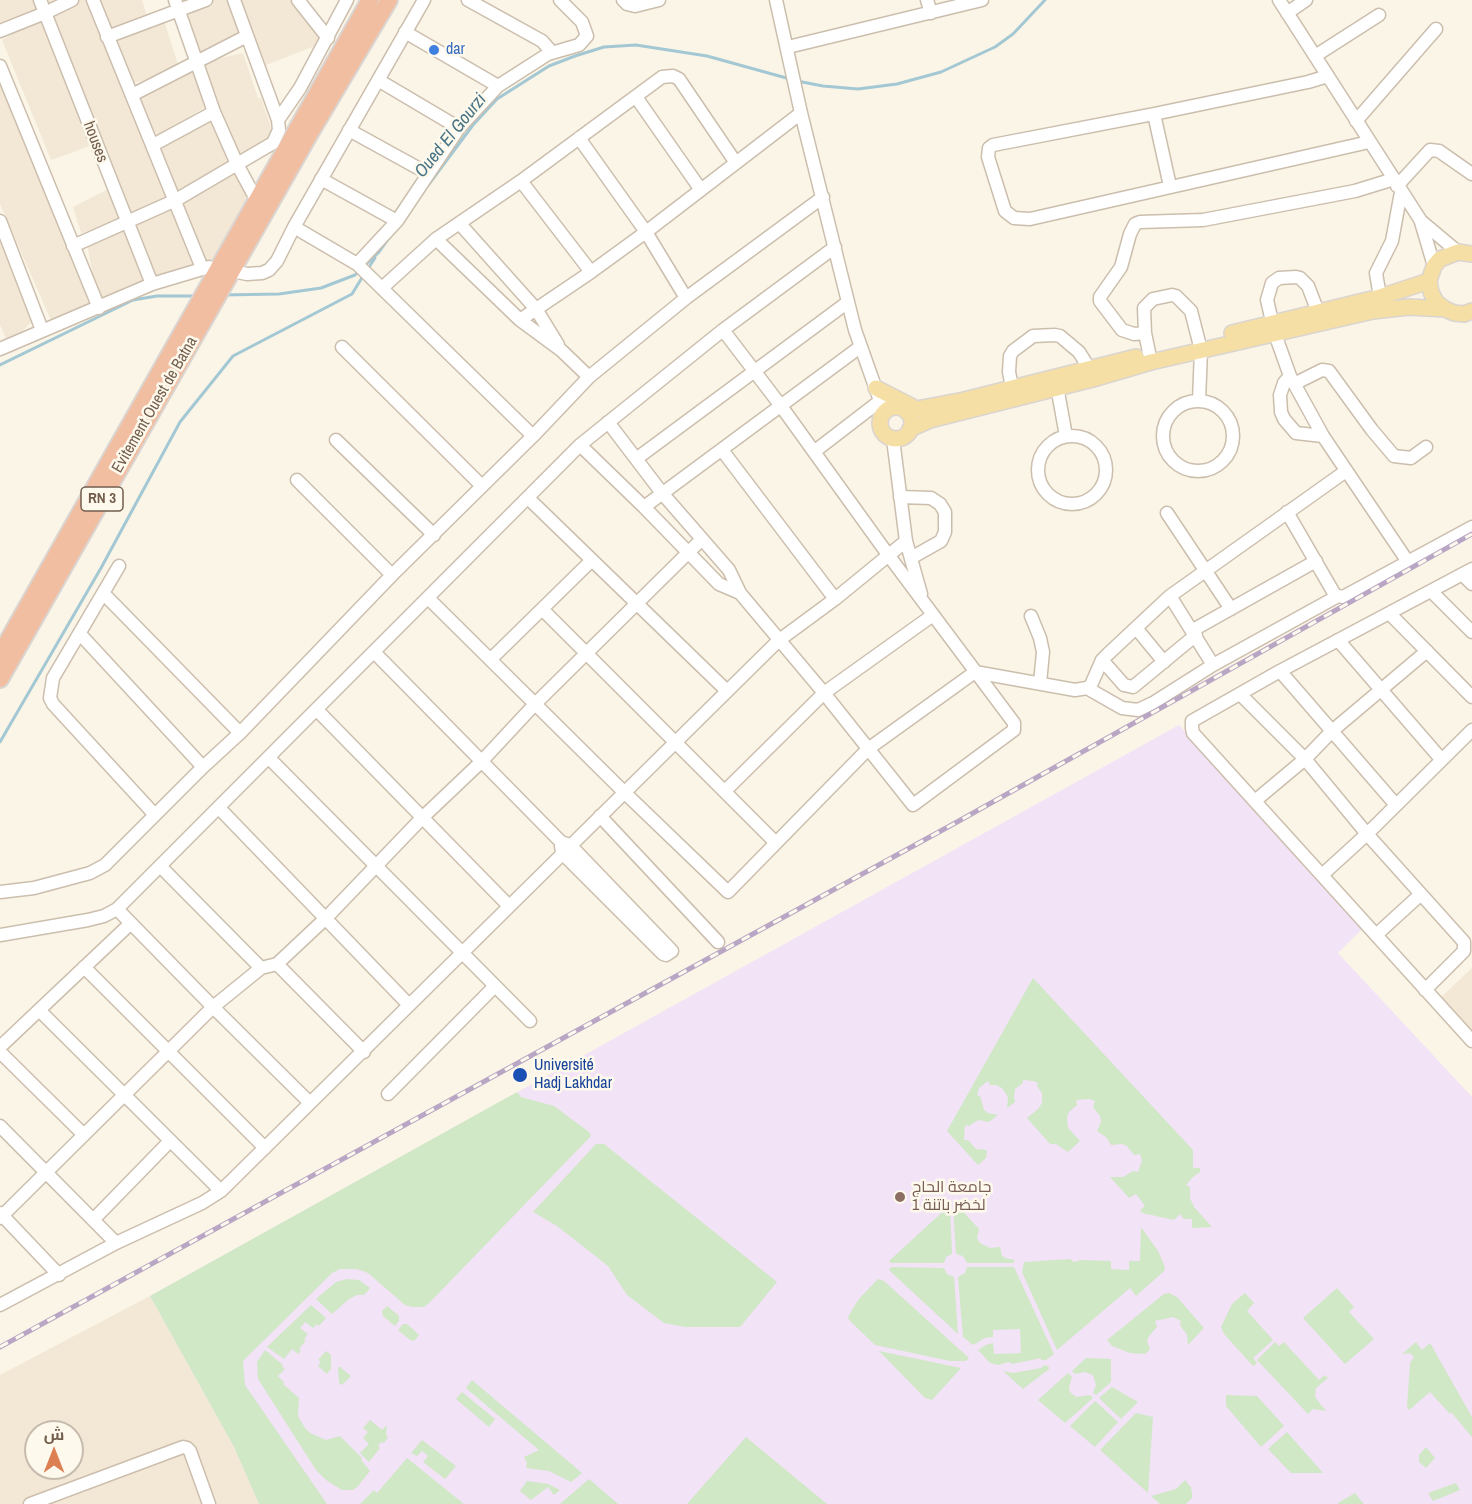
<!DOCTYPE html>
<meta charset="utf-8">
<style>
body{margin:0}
#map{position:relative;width:1472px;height:1504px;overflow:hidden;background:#fbf5e7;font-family:"Archivo Narrow",Cairo,sans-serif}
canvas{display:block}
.north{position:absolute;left:24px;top:1420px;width:60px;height:60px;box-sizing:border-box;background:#fef9ed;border:2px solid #c6bbad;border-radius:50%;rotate:0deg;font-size:16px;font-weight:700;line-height:24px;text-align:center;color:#735e4d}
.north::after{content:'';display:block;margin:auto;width:21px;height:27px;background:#dc8054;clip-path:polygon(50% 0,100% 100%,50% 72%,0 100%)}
</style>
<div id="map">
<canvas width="1472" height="1504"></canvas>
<div class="north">ش</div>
</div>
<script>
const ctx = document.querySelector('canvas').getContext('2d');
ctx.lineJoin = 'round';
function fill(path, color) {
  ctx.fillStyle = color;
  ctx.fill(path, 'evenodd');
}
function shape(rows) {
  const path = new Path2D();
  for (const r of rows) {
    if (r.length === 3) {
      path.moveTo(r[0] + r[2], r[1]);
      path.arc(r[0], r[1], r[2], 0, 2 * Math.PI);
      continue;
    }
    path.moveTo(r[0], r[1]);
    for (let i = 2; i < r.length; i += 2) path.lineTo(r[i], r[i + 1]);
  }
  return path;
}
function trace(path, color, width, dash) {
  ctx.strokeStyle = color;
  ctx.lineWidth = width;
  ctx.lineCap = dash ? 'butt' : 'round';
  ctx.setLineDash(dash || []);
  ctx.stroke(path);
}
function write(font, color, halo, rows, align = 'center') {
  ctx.font = font + ' "Archivo Narrow",Cairo,sans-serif';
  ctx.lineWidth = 5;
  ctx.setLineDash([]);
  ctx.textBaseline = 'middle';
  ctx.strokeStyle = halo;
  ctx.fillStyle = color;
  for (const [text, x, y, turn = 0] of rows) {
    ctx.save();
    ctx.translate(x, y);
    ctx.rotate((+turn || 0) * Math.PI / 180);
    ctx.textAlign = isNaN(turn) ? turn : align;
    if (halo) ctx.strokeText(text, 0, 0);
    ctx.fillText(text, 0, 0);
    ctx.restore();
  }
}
fill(shape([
 [0,0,33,0,39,16,0,31],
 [41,0,142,0,149,24,109,36,165,23,179,68,188,64,208,101,198,63,243,53,258,98,261,98,277,146,229,158,209,105,157,135,137,104,156,152,213,118,229,167,237,164,255,198,219,265,202,268,53,325,0,204,0,66,98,303,87,244,121,220,81,233,73,207,112,187,51,32,90,146,51,160,2,40,45,14],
 [117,54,133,83,166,75,133,94],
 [209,0,229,0,244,44,196,55,183,6],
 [239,0,297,0,325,42,266,65],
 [0,221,37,316,9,345,0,325],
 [1472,968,1472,1038,1439,999],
 [150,1296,234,1447,259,1504,0,1504,0,1375],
 [36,1432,72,1432,72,1468,36,1468]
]), '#f2e8d5');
fill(shape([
 [1179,725,1363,928,1338,953,1472,1097,1472,1504,259,1504,234,1447,150,1296]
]), '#f2e3f7');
fill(shape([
 [1033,978,1193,1150,1193,1168,1200,1168,1200,1172,1193,1177,1186,1185,1190,1187,1190,1198,1194,1207,1212,1227,1192,1228,1192,1219,1184,1219,1180,1214,1174,1220,1142,1213,1140,1210,1145,1206,1136,1194,1129,1198,1110,1177,1123,1177,1133,1171,1138,1172,1142,1160,1140,1154,1134,1155,1127,1146,1122,1144,1111,1145,1107,1138,1097,1131,1101,1122,1100,1116,1093,1107,1095,1101,1089,1099,1076,1100,1077,1105,1069,1112,1067,1117,1068,1128,1080,1141,1068,1152,1056,1144,1050,1144,1027,1118,1038,1109,1042,1103,1042,1093,1037,1086,1038,1083,1033,1081,1023,1080,1023,1083,1015,1089,1014,1097,1015,1102,1007,1108,1008,1097,1002,1088,996,1085,990,1085,988,1081,979,1088,977,1095,980,1096,984,1110,988,1113,998,1115,989,1122,978,1120,969,1126,965,1125,964,1140,968,1140,976,1149,987,1150,986,1158,978,1165,947,1131],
 [517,1092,521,1097,554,1106,589,1132,591,1136,430,1302,424,1307,412,1307,405,1305,368,1273,357,1269,340,1269,332,1273,243,1361,245,1385,327,1504,259,1504,234,1447,150,1296],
 [596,1144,604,1144,777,1282,740,1327,685,1327,664,1323,627,1295,608,1266,557,1226,533,1212],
 [956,1204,979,1229,977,1238,980,1243,990,1248,1000,1247,1002,1256,1005,1258,1015,1260,1013,1263,967,1263,963,1256,956,1254,953,1206],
 [950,1205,952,1254,946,1257,944,1263,891,1263,889,1261],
 [1141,1227,1158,1251,1165,1267,1164,1271,1136,1296,1130,1288,1057,1350,1022,1272,1024,1262,1070,1259,1074,1262,1081,1260,1111,1261,1111,1269,1129,1270,1129,1261,1140,1261],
 [892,1267,944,1268,947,1274,954,1277,958,1334,891,1272,889,1269],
 [967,1267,1014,1267,1054,1354,1046,1360,1041,1360,1041,1358,1012,1364,1009,1362,998,1365,990,1363,978,1350,986,1345,993,1343,994,1354,1021,1353,1020,1329,993,1330,993,1337,985,1338,973,1345,963,1337,958,1277,965,1273],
 [347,1279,359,1280,370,1288,364,1295,357,1295,349,1299,332,1314,316,1299,336,1282],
 [878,1279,884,1281,969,1358,966,1361,950,1361,875,1345,849,1320,848,1317,858,1300],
 [1337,1288,1354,1307,1349,1312,1374,1339,1345,1364,1303,1318],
 [1169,1293,1177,1297,1204,1328,1188,1345,1187,1335,1180,1325,1181,1321,1173,1317,1155,1321,1157,1327,1149,1336,1147,1341,1150,1349,1145,1354,1130,1353,1112,1346,1107,1340,1164,1294],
 [1245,1293,1254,1303,1247,1311,1273,1340,1253,1358,1257,1363,1253,1366,1224,1334,1221,1327,1232,1304],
 [311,1305,326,1318,319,1326,317,1324,313,1328,305,1322,300,1328,308,1334,304,1339,306,1340,299,1349,301,1351,298,1354,292,1349,284,1359,267,1347],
 [387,1306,399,1316,399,1321,395,1326,383,1316,382,1311],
 [403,1324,407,1324,419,1335,414,1341,410,1340,398,1330],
 [1275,1342,1279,1346,1284,1342,1319,1380,1325,1375,1328,1378,1316,1388,1315,1397,1326,1411,1313,1409,1308,1414,1257,1360],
 [1416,1342,1422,1350,1430,1343,1472,1417,1472,1437,1451,1412,1450,1414,1430,1392,1409,1410,1407,1407,1410,1363,1414,1357,1410,1353,1402,1354],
 [265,1350,283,1365,282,1367,285,1369,278,1376,284,1382,283,1384,299,1398,298,1416,305,1428,310,1433,326,1440,340,1436,362,1458,361,1460,370,1471,357,1487,353,1490,342,1490,326,1480,316,1470,258,1379,257,1362],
 [326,1351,331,1355,331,1369,327,1374,318,1366,321,1362,318,1360],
 [879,1351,961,1368,932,1400,925,1398],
 [1086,1358,1111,1359,1111,1382,1096,1395,1093,1393,1096,1385,1093,1375,1084,1372,1075,1374,1072,1371],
 [1045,1365,1049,1367,1049,1369,1023,1389,1003,1371,1013,1373,1041,1368],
 [338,1367,340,1367,351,1376,342,1385,339,1383],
 [1068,1373,1072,1377,1069,1387,1070,1392,1076,1397,1090,1395,1093,1398,1065,1423,1038,1400],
 [472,1380,582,1473,571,1482,549,1471,526,1468,527,1463,524,1457,539,1450,466,1388],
 [1112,1387,1138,1402,1121,1419,1099,1398],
 [462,1392,495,1419,489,1427,456,1399],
 [1226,1395,1257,1396,1284,1426,1261,1447,1226,1406],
 [1095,1401,1118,1422,1095,1447,1070,1426],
 [1136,1413,1153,1417,1148,1493,1100,1450],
 [370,1420,382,1430,387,1425,386,1435,388,1437,384,1443,381,1442,378,1446,380,1448,369,1462,360,1453,369,1444,363,1438,368,1432,363,1428],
 [1287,1432,1323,1473,1291,1473,1268,1449],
 [746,1437,827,1504,687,1504],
 [422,1440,456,1466,445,1479,423,1462,428,1456,422,1451,417,1456,411,1453],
 [1426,1447,1435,1458,1426,1468,1419,1462,1419,1455],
 [407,1458,464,1504,360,1504,374,1490,377,1493],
 [589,1479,618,1504,560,1504],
 [1185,1480,1191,1487,1192,1493,1192,1498,1186,1504,1160,1504,1151,1496,1176,1489],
 [527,1481,548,1484,560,1490,554,1495,548,1487,531,1500,520,1491],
 [1456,1483,1460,1490,1433,1501,1428,1493],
 [1355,1493,1364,1504,1338,1504,1338,1503]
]), '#d0e8c6');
trace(shape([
 [797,81,823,86,858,89,897,84,941,72,995,47,1013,34,1045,0],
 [429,184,473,125,497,99,549,66,575,56,604,47,636,45,707,56,790,79],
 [364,266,378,253,389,238],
 [367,270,375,258],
 [223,295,279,294,321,288,355,275,359,271],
 [0,365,133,300,157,296,196,296],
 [0,742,101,568,180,422,233,356,352,294,363,276]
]), '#a3c8d4', 3);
const minor = shape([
 [40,0,152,284],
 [93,0,202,268],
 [175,0,214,112,237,164,257,201],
 [234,0,278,120],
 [298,0,328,38],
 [623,0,627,4,635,6,659,0],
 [776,0,801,113,855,330,884,412],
 [927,0,931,13],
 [1279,0,1421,221,1458,252],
 [1287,13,1306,0],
 [0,31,45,13,72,0],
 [405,32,498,86],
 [107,37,206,0],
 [788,47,982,0],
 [548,54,579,45,587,36,582,22,560,0],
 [1315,56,1379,15],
 [0,66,99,308],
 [1328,76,1308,82,1154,114,993,145,989,148,988,157,1005,211,1014,218,1030,219,1369,142],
 [378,80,459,128],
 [132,95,247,36],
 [636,97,701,190],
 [1154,114,1170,186],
 [1356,121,1436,29],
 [349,130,427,173],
 [579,138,646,232,686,298],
 [153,145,214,112],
 [321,179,397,221],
 [521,181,591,272],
 [1397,186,1430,150,1439,151,1472,174],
 [0,221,42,330],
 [1421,222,1434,266],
 [460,224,536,309,558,345],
 [294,227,357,264,397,221,459,128,498,86,548,54,549,49,542,41,468,0],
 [436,239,520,320,562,351,589,377],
 [73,246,176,200,273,143,279,130,278,120,300,88,347,0],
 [357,264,533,436],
 [232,271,247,274,262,273,269,270,277,261,294,227,424,0],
 [382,288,436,239,521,181,662,77,673,76,679,79,736,163],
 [1380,297,1376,273,1392,241,1401,192],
 [1318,312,1308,286,1300,278,1296,277,1279,278,1272,283,1267,300,1275,334,1290,376,1323,436,1408,562],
 [520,320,591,272,646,232,801,113],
 [1145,333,1134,334,1122,330,1100,301,1100,297,1121,267,1130,234,1135,224,1140,222,1203,220,1355,191,1394,179],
 [342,347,482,486],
 [0,349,152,284,209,267],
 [1151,362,1145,333,1144,308,1153,299,1172,295,1176,296,1191,311,1201,350,1199,401],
 [1290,376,1284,383,1280,395,1281,412,1284,419,1296,433,1323,436],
 [1056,381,1066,436],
 [1294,384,1322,370,1329,371,1372,430,1394,456,1411,458,1426,447],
 [1012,387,1009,372,1010,356,1013,351,1033,336,1055,335,1060,336,1079,352,1089,368],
 [1198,436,35],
 [608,422,662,493,729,570,740,593,824,693,913,805,1014,730,1014,723,889,556,781,406,723,330],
 [1072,470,34],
 [893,439,906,541,921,594],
 [336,440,434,535],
 [580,445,644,507,719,584,740,593],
 [722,450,835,599],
 [815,451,880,401],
 [636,459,848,302],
 [297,480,392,575],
 [900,497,931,498,940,504,945,512,945,532,941,541,911,558],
 [528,498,727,691],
 [644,507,860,347],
 [1287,512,1335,595,1338,596,1343,597,1472,527],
 [1167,513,1231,609],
 [119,566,53,678,50,698,53,704,155,815],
 [1472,569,1280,671,1192,721,1192,728,1193,733,1472,1041],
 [1463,575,1472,584],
 [1432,592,1472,632],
 [104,594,240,733],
 [1170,596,1213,665],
 [428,598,624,792,728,892,868,749,975,672,1075,690,1087,688,1091,685,1102,660,1108,654,1170,596,1346,471],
 [542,609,776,843],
 [1390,614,1472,697],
 [1031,616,1040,638,1043,652,1040,683],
 [1136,628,1164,662],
 [1193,630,1316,561],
 [80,634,203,767],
 [1338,640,1441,759],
 [374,652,561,842,570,845,672,951,666,955,663,954,562,853,561,846],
 [491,659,592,560],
 [1102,660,1124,685,1133,687,1196,635],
 [1280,671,1396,805],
 [1087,688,1122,708,1138,710,1153,703,1213,665,1338,596],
 [1241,695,1305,759,1367,834,1464,942,1464,951,1425,990],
 [317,710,509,906],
 [269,758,530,1021],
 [725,791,824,693,933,615],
 [1256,800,1305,759,1332,731,1427,651],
 [219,808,409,1005],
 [600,816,718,942],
 [161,867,261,968],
 [1322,875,1367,834,1472,730],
 [0,892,34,888,90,873,105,865,203,767,240,733,392,575,533,436,589,377,686,298,823,197],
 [117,909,213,1007,310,1103],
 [0,935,88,920,104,916,117,909,580,445,723,330,835,247],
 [1376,935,1421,894],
 [277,964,364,1052],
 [84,967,265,1148],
 [39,1010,221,1191],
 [0,1047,130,924],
 [0,1052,84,1135],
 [388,1094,495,986],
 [0,1126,116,1243],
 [0,1213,59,1275],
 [0,1218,213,1007,261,968,277,964,326,918,422,818,481,762,535,704,702,539],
 [93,1220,170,1141],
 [0,1305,116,1243,202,1203,221,1191,778,641,835,599,906,541],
 [30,1504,183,1447,187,1448,190,1451,209,1504]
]);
const major = shape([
 [1472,254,1458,252,1440,259,1434,266,1429,281,1431,292,1436,302,1445,309,1454,313,1464,314,1472,311],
 [1232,333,1380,297,1429,281],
 [876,388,911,406],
 [896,423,16],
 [906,411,964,400,1136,357],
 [910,429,930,420,1093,379,1151,362,1373,311,1409,307,1445,309]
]);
const highway = shape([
 [0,655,370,0],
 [0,679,310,133,389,0]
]);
trace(minor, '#ccbead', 15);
trace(major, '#dbd5d1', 18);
trace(highway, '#dbd5d1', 20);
trace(minor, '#fff', 12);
trace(major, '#f5dfa4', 15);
trace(highway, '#f1bea2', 16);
const rail = shape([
 [0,1347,957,822,1472,534]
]);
trace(rail, '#b9a6c4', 5);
trace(rail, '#fef9ed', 3, [9]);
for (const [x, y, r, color] of [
 [434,50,6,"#3f7fe0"],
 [520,1075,8,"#1a4fb4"],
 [900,1197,6,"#8d6e63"]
]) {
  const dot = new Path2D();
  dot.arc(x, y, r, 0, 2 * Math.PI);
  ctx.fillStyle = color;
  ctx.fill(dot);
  trace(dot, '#fef9ed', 2);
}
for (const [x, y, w] of [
 [102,499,42]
]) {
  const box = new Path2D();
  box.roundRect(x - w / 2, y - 12, w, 24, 4.5);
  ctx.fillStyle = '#fef9ed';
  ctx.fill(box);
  trace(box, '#735e4d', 1.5);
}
write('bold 15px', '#735e4d', null, [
 ["RN 3",102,499]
]);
write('16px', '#366cbe', '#fef9ed', [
 ["dar",446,50]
], 'left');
write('16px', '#735e4d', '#fef9ed', [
 ["houses",95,142,69],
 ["Evitement Ouest de Batna",155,405,-60]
]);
write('16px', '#164399', '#fef9ed', [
 ["Université",534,1066],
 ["Hadj Lakhdar",534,1084]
], 'left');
write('16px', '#785e54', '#fef9ed', [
 ["جامعة الحاج",912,1188],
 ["لخضر باتنة 1",912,1206]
], 'left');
write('italic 18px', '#487485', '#fef9ed', [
 ["Oued El Gourzi",451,136,-51]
]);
</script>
